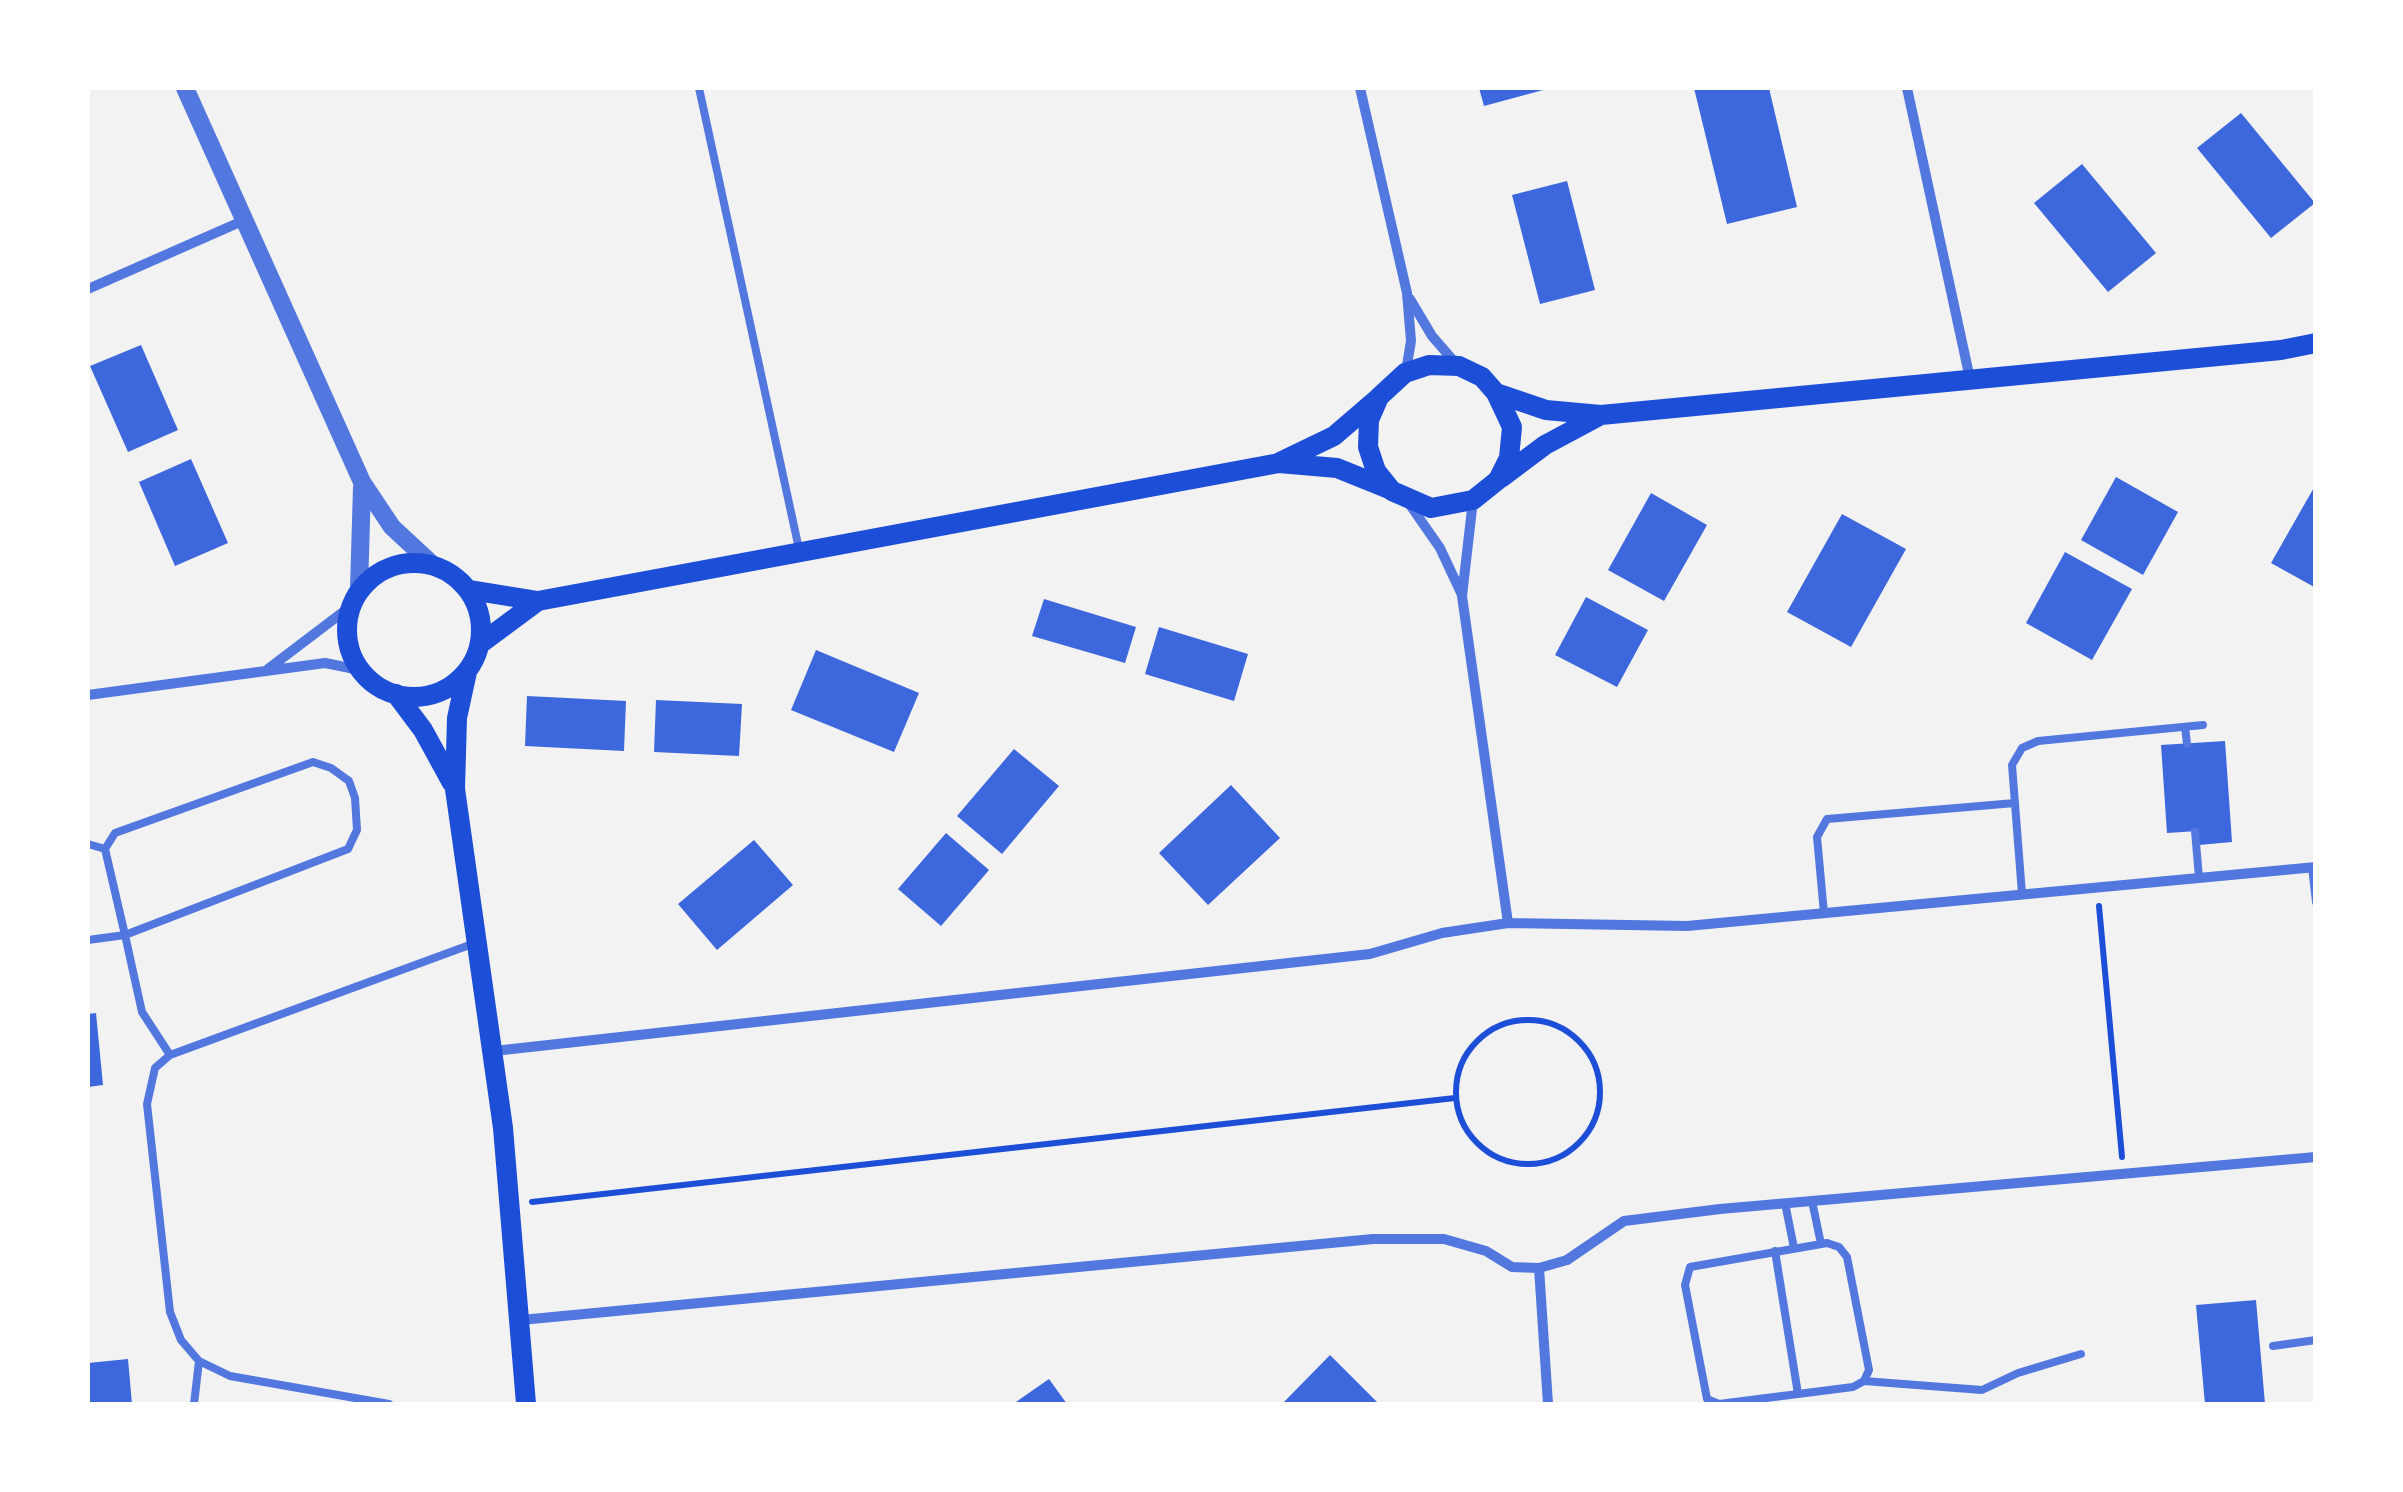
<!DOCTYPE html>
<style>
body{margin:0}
#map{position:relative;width:2403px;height:1492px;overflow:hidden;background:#f2f2f2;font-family:"Source Sans 3",sans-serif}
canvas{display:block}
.frame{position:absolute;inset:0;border:90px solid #fff;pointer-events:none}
</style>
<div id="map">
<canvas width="2403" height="1492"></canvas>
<div class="frame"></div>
</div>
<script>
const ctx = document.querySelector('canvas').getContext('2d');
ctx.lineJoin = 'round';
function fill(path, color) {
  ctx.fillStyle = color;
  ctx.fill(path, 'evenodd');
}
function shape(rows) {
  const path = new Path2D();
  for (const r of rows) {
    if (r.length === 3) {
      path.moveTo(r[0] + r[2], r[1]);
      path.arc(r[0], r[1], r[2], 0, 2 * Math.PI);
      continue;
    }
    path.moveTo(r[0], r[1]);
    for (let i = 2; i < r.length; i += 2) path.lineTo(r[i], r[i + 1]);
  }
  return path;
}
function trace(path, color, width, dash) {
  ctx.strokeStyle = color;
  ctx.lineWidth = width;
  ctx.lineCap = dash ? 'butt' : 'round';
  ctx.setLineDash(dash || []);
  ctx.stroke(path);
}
fill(shape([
 [1479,88,1547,88,1547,89,1484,106],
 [1694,88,1769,88,1797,207,1727,224],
 [2241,113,2315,203,2271,238,2197,148],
 [2082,164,2156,253,2108,292,2034,203],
 [1567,181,1595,290,1540,304,1512,195],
 [141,345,178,430,128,452,90,366],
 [191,459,228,543,175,566,139,482],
 [2116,477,2178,512,2143,575,2081,540],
 [2316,484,2316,588,2271,563],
 [1651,493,1707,525,1664,601,1608,570],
 [1842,514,1906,549,1851,647,1787,612],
 [2065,552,2132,589,2092,660,2026,623],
 [1586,597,1648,630,1617,687,1555,655],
 [1044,599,1136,627,1125,663,1032,636],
 [1159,627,1248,654,1234,701,1145,674],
 [816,650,919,693,894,752,791,710],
 [527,696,626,701,624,751,525,746],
 [656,700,742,704,739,756,654,752],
 [2225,741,2232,842,2199,845,2198,831,2167,833,2161,745],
 [1014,749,1059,786,1002,854,957,816],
 [1231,785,1280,838,1208,905,1159,853],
 [946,833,989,870,941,926,898,889],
 [754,840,793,885,717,950,678,904],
 [96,1013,103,1085,88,1087,88,1014],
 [2256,1300,2265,1404,2205,1404,2196,1305],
 [1330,1355,1379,1404,1282,1404],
 [128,1359,132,1404,88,1404,88,1363],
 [1049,1379,1067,1404,1013,1404]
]), '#3d67dc');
trace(shape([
 [2099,906,2122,1157],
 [1528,1092,72],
 [532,1202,1455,1098]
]), '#1d4ed8', 6);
trace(shape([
 [699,88,799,549],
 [2185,727,2187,744],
 [2195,831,2199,878],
 [88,844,105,849],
 [2312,867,2316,902],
 [2022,894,2012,765,2022,748,2038,741,2203,725],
 [1824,913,1817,837,1827,819,2015,803],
 [88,940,125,935,105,849,115,833,313,762,331,768,349,781,355,798,357,830,348,849,125,935,142,1012,170,1055],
 [1812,1201,1821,1244],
 [1785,1203,1794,1248],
 [1827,1243,1839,1247,1847,1257,1869,1370,1864,1381,1853,1387,1719,1404,1707,1399,1685,1285,1690,1267,1827,1243],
 [1775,1251,1798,1394],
 [2273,1346,2316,1340],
 [1864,1381,1982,1390,2018,1373,2081,1354],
 [194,1404,199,1361],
 [389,1404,230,1376,199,1361,181,1340,170,1312,147,1104,155,1068,170,1055,475,943]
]), '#5277de', 8);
trace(shape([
 [1360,88,1407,293,1411,341,1406,371],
 [1907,88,1970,379],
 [88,289,247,219],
 [1410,299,1432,336,1458,366],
 [1473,500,1462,596,1508,923],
 [1408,502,1440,548,1462,595],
 [268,669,351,606],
 [88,695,325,663,360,670],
 [494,1051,1370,954,1442,933,1508,923,1687,926,2316,867],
 [1539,1268,1548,1404],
 [521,1320,1373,1239,1444,1239,1486,1251,1512,1267,1539,1268,1567,1260,1624,1221,1720,1209,2316,1157]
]), '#5277de', 10);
trace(shape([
 [185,88,362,482,392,527,433,565],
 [359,589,362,487]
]), '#5277de', 18);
trace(shape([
 [1496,393,1512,427,1509,458,1498,480,1473,500,1431,508,1392,491,1376,471,1368,447,1369,420,1379,397,1405,373,1429,365,1459,366,1482,377,1496,393,1546,410,1601,415,2281,350,2316,343],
 [1280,462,1334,436,1377,399],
 [1501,478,1545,445,1601,415],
 [414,630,67],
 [470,590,538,601,1279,463,1337,468,1389,489],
 [480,644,538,601],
 [467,672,457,718,455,789,503,1128,526,1404],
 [396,694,423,730,452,783]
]), '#1d4ed8', 20);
</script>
